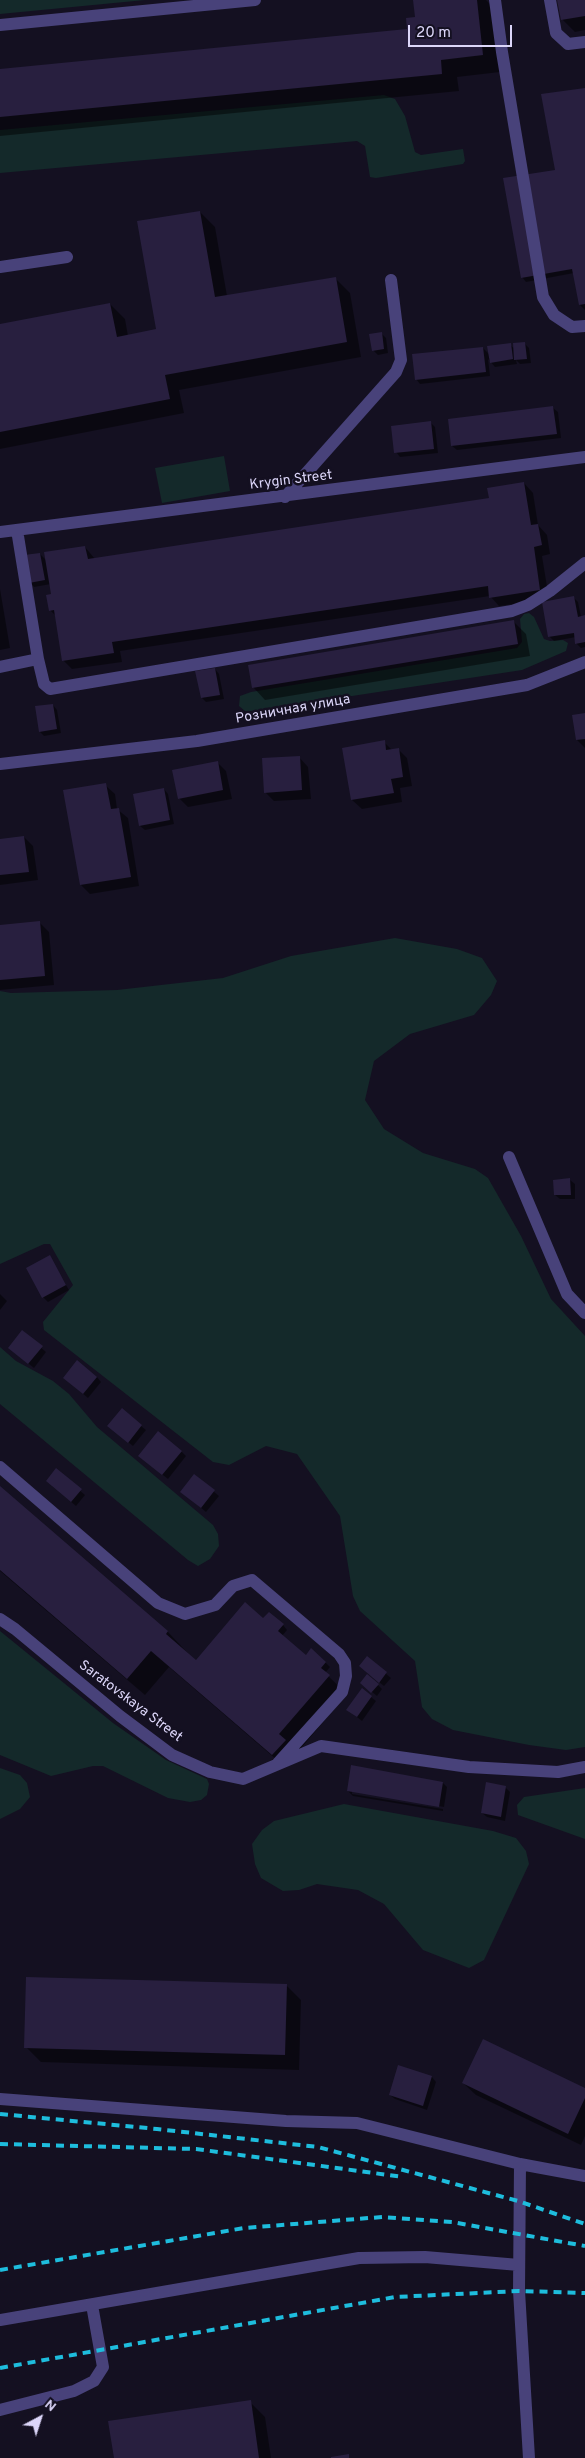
<!DOCTYPE html>
<meta charset="utf-8">
<style>
body{margin:0}
#map{position:relative;width:585px;height:2458px;overflow:hidden;background:#141021;font-family:Overpass,sans-serif}
canvas{display:block}
.north{position:absolute;left:15px;top:2393px;width:50px;height:50px;-webkit-text-stroke:4px #141021;paint-order:stroke;rotate:40deg;font-size:14px;font-weight:700;line-height:20px;text-align:center;color:#dcd6f9}
.north::after{content:'';display:block;margin:auto;width:18px;height:22px;background:#dcd6f9;clip-path:polygon(50% 0,100% 100%,50% 72%,0 100%)}
.scale{position:absolute;left:408px;top:25px;width:104px;height:22px;box-sizing:border-box;border:2px solid #dcd6f9;border-top:0;padding-left:6px;font-size:15px;line-height:18px;white-space:nowrap;color:#dcd6f9;-webkit-text-stroke:4px #141021;paint-order:stroke}
</style>
<div id="map">
<canvas width="585" height="2458"></canvas>
<div class="north">N</div>
<div class="scale">20 m</div>
</div>
<script>
const ctx = document.querySelector('canvas').getContext('2d');
ctx.lineJoin = 'round';
function fill(path, color) {
  ctx.fillStyle = color;
  ctx.fill(path, 'evenodd');
}
function shape(rows) {
  const path = new Path2D();
  for (const r of rows) {
    path.moveTo(r[0], r[1]);
    for (let i = 2; i < r.length; i += 2) path.lineTo(r[i], r[i + 1]);
  }
  return path;
}
function trace(path, color, width, dash) {
  ctx.strokeStyle = color;
  ctx.lineWidth = width;
  ctx.lineCap = dash ? 'butt' : 'round';
  ctx.setLineDash(dash || []);
  ctx.stroke(path);
}
function write(font, color, halo, rows, align = 'center') {
  ctx.font = font + ' Overpass,sans-serif';
  ctx.lineWidth = 5;
  ctx.setLineDash([]);
  ctx.textBaseline = 'middle';
  ctx.strokeStyle = halo;
  ctx.fillStyle = color;
  for (const [text, x, y, turn = 0] of rows) {
    ctx.save();
    ctx.translate(x, y);
    ctx.rotate((+turn || 0) * Math.PI / 180);
    ctx.textAlign = isNaN(turn) ? turn : align;
    if (halo) ctx.strokeText(text, 0, 0);
    ctx.fillText(text, 0, 0);
    ctx.restore();
  }
}
fill(shape([
 [0,0,145,0,0,14],
 [384,95,395,99,405,116,415,152,421,155,463,149,465,161,463,164,376,178,370,177,365,146,357,141,0,173,0,130],
 [224,456,230,491,162,503,155,468],
 [529,613,534,617,544,639,550,641,563,640,568,643,566,651,522,670,254,711,245,711,239,706,240,696,251,692,517,648,522,642,520,619,524,614],
 [395,938,457,949,482,958,497,981,491,995,474,1015,410,1034,374,1061,365,1100,384,1129,423,1153,475,1169,488,1178,521,1236,551,1299,585,1336,585,1747,566,1750,529,1745,453,1730,432,1719,422,1707,415,1661,360,1611,353,1596,340,1516,297,1454,266,1446,229,1465,213,1462,44,1330,43,1322,73,1285,50,1244,44,1244,0,1264,0,991,11,993,117,990,223,978,291,956],
 [0,1347,16,1361,53,1381,69,1394,97,1427,213,1525,218,1534,219,1546,210,1559,198,1566,188,1560,0,1404],
 [0,1631,113,1723,166,1760,207,1779,209,1784,207,1795,201,1800,190,1802,168,1798,103,1766,93,1766,51,1776,0,1755],
 [0,1768,20,1775,27,1783,30,1797,20,1809,0,1819],
 [585,1788,585,1839,518,1815,517,1805,524,1797],
 [344,1804,493,1831,516,1838,526,1851,529,1864,484,1960,469,1968,423,1950,384,1904,358,1890,317,1884,299,1890,283,1891,261,1878,255,1864,252,1844,262,1830,274,1821]
]), '#14292a');
fill(shape([
 [414,0,486,0,493,7,500,72,457,77,459,91,0,136,0,70,408,30,416,19],
 [559,0,585,0,585,30,575,32,562,19],
 [585,89,585,310,580,305,574,273,526,282,522,277],
 [200,212,215,227,227,296,335,278,350,293,361,357,179,390,184,413,0,449,0,326,110,304,125,319,128,336,157,330],
 [381,333,386,338,388,353,378,355,373,350],
 [525,344,529,348,531,363,520,364,516,360,517,364,495,367,488,359,490,376,420,384,416,379,483,348,490,355,510,345,515,349],
 [553,408,558,412,561,438,457,450,452,446,449,420],
 [430,422,435,427,438,453,400,457,396,452],
 [524,483,533,493,538,525,547,535,550,554,542,556,549,599,499,606,490,596,120,651,122,662,72,669,63,660,56,616,50,610,52,595,51,584,34,587,30,582,40,554,47,561,85,547,95,559,490,499],
 [0,589,10,648,0,650],
 [574,598,578,602,581,617,585,617,585,647,581,648,576,643,576,637,554,641,549,636],
 [514,622,526,634,530,656,265,700,253,687],
 [215,669,219,674,224,699,206,702,202,698],
 [53,705,57,710,61,733,44,736,40,732],
 [585,714,585,748,577,740],
 [384,742,392,750,398,749,407,758,412,786,400,788,402,802,362,809,352,800],
 [299,757,308,767,311,799,274,801,265,792],
 [217,762,226,771,232,799,188,807,179,798],
 [105,785,115,794,117,809,128,818,139,886,90,894,81,885,65,791],
 [164,789,168,794,174,824,145,830,140,826],
 [24,837,33,846,38,880,0,885,0,840],
 [40,923,49,932,54,985,0,990,0,926],
 [570,1180,575,1184,575,1199,560,1199,555,1195],
 [49,1257,69,1290,48,1302,43,1297],
 [0,1294,7,1301,0,1310],
 [23,1332,46,1352,34,1368,14,1352],
 [97,1377,101,1382,88,1398,69,1382],
 [141,1426,146,1430,133,1446,113,1430],
 [181,1451,186,1456,168,1479,144,1460],
 [56,1470,85,1495,76,1506,52,1486],
 [195,1476,219,1496,206,1512,187,1496],
 [0,1487,168,1632,196,1662,270,1625,283,1625,287,1630,282,1636,313,1662,325,1662,330,1667,325,1673,347,1694,285,1767,169,1667,145,1695,0,1571],
 [367,1658,391,1678,384,1686,365,1671],
 [378,1685,382,1689,377,1696,366,1687],
 [371,1697,376,1701,362,1721,348,1710],
 [443,1783,447,1787,444,1807,352,1791,352,1794,443,1809,443,1811,353,1796,348,1791],
 [506,1788,510,1792,505,1821,487,1817,482,1813],
 [286,1985,301,2000,299,2070,41,2062,26,2047],
 [399,2067,432,2077,436,2082,427,2110,395,2099,390,2095],
 [463,2083,585,2089,585,2136,581,2145,476,2095],
 [250,2402,265,2417,271,2458,115,2458]
]), '#0007');
fill(shape([
 [413,0,477,0,483,55,441,60,442,74,0,117,0,69,407,29,406,18,415,17],
 [557,0,585,0,585,16,561,20],
 [585,88,585,304,579,305,572,269,521,278,503,178,555,170,541,94],
 [200,211,215,297,336,277,347,342,165,375,170,399,0,432,0,324,110,303,117,337,156,329,137,221],
 [382,332,384,349,372,351,369,334],
 [525,342,527,359,514,360,513,343],
 [511,343,513,359,490,363,487,346],
 [483,347,486,372,415,380,412,354],
 [553,406,557,434,451,446,448,419],
 [431,421,434,449,394,453,391,426],
 [524,482,531,525,538,524,542,545,534,547,540,590,489,598,488,586,112,642,114,653,62,661,54,610,49,611,46,595,51,594,44,552,85,546,88,559,489,498,487,488],
 [40,553,45,580,29,583,24,555],
 [574,596,578,617,585,615,585,642,575,644,574,633,548,637,542,602],
 [514,620,518,644,252,688,248,665],
 [215,668,220,695,201,698,195,671],
 [53,704,57,729,39,732,35,706],
 [585,713,585,739,576,740,572,715],
 [385,740,386,750,399,748,403,777,391,779,394,793,351,800,342,748],
 [300,756,302,790,264,793,262,758],
 [218,761,223,790,178,799,172,770],
 [106,783,111,809,119,808,131,877,80,885,63,790],
 [164,788,170,820,139,826,133,794],
 [24,836,29,872,0,875,0,839],
 [40,921,45,976,0,980,0,925],
 [570,1178,571,1195,554,1195,553,1180],
 [50,1255,66,1285,42,1298,26,1268],
 [22,1330,43,1346,28,1364,8,1348],
 [77,1360,97,1377,83,1394,63,1378],
 [122,1408,142,1425,128,1443,107,1426],
 [158,1431,182,1451,162,1475,138,1456],
 [56,1468,82,1489,71,1502,46,1481],
 [194,1474,215,1490,201,1508,180,1492],
 [0,1486,168,1631,166,1634,196,1660,245,1602,263,1618,269,1612,284,1624,278,1631,306,1655,311,1648,326,1662,321,1668,330,1675,279,1734,286,1740,272,1755,151,1651,127,1679,0,1570],
 [367,1656,387,1672,379,1683,359,1666],
 [367,1674,379,1684,371,1693,360,1683],
 [362,1688,372,1696,357,1717,346,1710],
 [351,1765,443,1782,439,1807,347,1791],
 [486,1782,506,1786,501,1817,481,1813],
 [26,1977,287,1984,285,2055,24,2048],
 [483,2039,585,2088,585,2098,568,2134,462,2083],
 [398,2065,432,2076,423,2106,389,2095],
 [251,2400,259,2458,114,2458,108,2421],
 [349,2454,349,2458,331,2458,331,2457]
]), '#281f3f');
trace(shape([
 [495,0,502,52,543,297,554,315,572,327,585,326],
 [550,0,556,33,568,44,585,42],
 [0,25,255,0],
 [0,267,67,257],
 [285,497,396,372,401,360,391,280],
 [17,530,38,659,44,684,50,689,512,611,528,605,550,591,585,563],
 [0,532,585,457],
 [0,667,38,659],
 [0,764,197,741,527,685,585,662],
 [509,1157,567,1294,585,1313],
 [0,1467,158,1603,185,1614,215,1605,233,1586,252,1580,339,1654,345,1663,346,1676,342,1692,278,1763],
 [0,1619,15,1629,120,1716,172,1755,210,1772,243,1779,321,1746,469,1767,558,1772,585,1767],
 [0,2099,286,2121,357,2123,520,2164,585,2176],
 [520,2164,519,2291,529,2458],
 [0,2320,359,2258,425,2257,519,2265],
 [0,2410,74,2391,94,2381,103,2367,92,2305]
]), '#48427a', 12);
trace(shape([
 [0,2114,157,2129,318,2147,518,2201,585,2224],
 [0,2144,196,2149,403,2177],
 [0,2270,244,2228,382,2217,452,2222,585,2246],
 [0,2368,395,2297,519,2291,585,2293]
]), '#1ebddd', 4, [8, 6]);
write('14px', '#dcd6f9', '#141021', [
 ["Krygin Street",291,481,-7],
 ["Розничная улица",293,710,-10],
 ["Saratovskaya Street",130,1702,37]
]);
</script>
